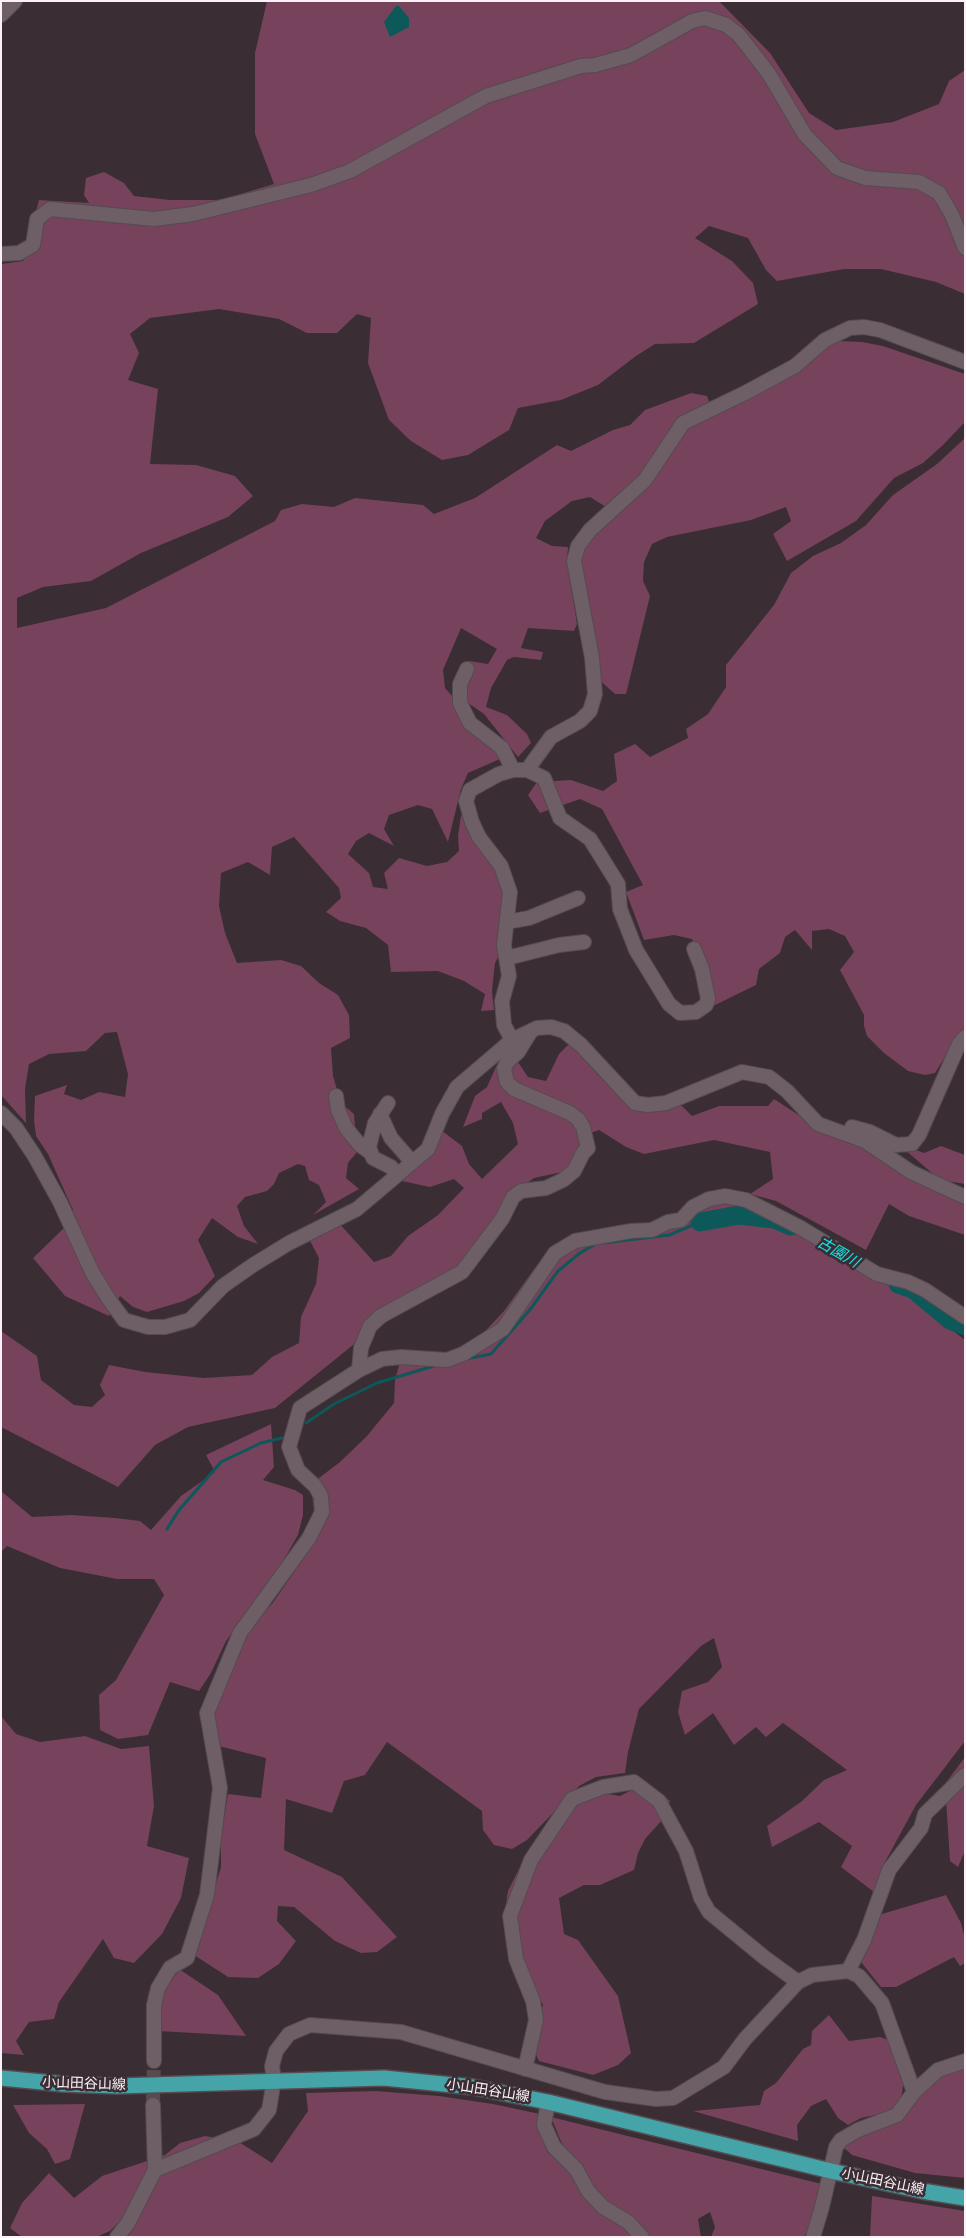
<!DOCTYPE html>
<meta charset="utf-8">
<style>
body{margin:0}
#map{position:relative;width:966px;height:2238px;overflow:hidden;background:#3a2d33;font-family:Arial,sans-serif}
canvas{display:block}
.frame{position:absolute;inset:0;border:2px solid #faf2f6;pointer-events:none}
</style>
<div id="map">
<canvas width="966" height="2238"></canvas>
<div class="frame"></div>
</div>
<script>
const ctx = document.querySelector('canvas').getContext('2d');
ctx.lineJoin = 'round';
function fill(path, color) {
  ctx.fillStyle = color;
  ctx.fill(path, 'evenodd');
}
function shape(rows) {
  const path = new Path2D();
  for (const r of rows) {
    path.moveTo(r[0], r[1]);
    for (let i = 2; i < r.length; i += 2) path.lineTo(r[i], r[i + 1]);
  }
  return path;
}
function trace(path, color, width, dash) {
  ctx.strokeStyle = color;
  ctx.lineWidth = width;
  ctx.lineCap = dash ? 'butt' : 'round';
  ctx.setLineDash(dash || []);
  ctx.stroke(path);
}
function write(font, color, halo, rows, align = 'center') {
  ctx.font = font + ' Arial,"Noto Sans JP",sans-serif';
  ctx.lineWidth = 5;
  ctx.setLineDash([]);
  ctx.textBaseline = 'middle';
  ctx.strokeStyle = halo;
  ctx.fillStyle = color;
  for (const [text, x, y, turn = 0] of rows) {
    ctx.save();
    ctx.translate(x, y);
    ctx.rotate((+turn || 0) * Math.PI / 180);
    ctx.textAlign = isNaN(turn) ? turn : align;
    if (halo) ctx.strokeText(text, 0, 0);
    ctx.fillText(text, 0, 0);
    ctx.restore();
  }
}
fill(shape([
 [267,1,719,1,770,53,809,113,836,130,893,122,939,104,949,81,965,70,965,294,936,282,881,269,844,269,777,281,766,270,748,238,709,226,695,238,732,261,753,283,758,304,694,343,655,344,636,356,598,385,561,400,518,408,509,430,468,455,442,460,411,441,389,420,368,363,371,318,357,314,337,333,307,333,279,319,219,309,150,318,130,334,139,353,128,380,158,389,150,464,196,465,235,476,253,496,228,517,141,553,91,581,43,587,17,598,17,628,106,608,275,521,281,510,302,504,334,507,355,498,423,505,434,514,475,498,557,445,571,451,613,430,630,425,645,410,691,393,707,396,711,407,837,341,862,342,883,346,965,374,965,422,942,446,923,463,894,478,856,521,787,561,773,534,791,521,786,507,751,520,667,537,652,544,644,562,643,581,650,596,626,694,615,694,597,678,579,552,606,507,590,497,572,501,545,521,536,538,552,546,568,547,567,561,577,624,574,631,528,628,521,648,543,652,541,660,514,657,507,660,491,688,486,707,507,715,527,734,531,743,518,757,484,714,468,703,461,690,462,671,470,661,488,664,497,649,461,628,443,670,445,688,497,746,500,759,468,773,461,789,448,842,432,809,418,805,389,815,384,829,394,846,369,833,356,841,348,854,369,873,373,887,388,889,384,873,399,858,427,866,447,862,459,851,458,836,461,815,480,822,509,894,510,936,495,963,492,991,494,1010,481,1011,485,994,464,981,438,971,391,972,388,945,366,928,340,921,326,912,341,898,339,888,294,837,272,847,270,875,248,862,221,873,219,906,225,933,237,963,281,960,301,966,319,983,338,995,349,1015,350,1038,331,1048,333,1076,341,1103,354,1114,357,1152,348,1163,346,1178,359,1189,313,1215,326,1202,319,1185,309,1180,305,1166,298,1164,279,1173,274,1184,267,1191,245,1197,237,1206,244,1226,258,1244,238,1237,212,1218,198,1240,215,1276,199,1293,184,1301,147,1312,133,1307,120,1296,109,1316,65,1296,33,1258,65,1227,73,1210,48,1154,36,1136,34,1120,35,1096,67,1085,64,1094,81,1100,99,1092,125,1097,128,1074,117,1032,105,1033,86,1051,49,1054,29,1064,25,1089,26,1123,1,1095,1,264,23,261,39,200,89,203,84,195,86,178,104,172,124,183,134,196,170,200,221,200,274,184,255,134,255,53],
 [965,438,965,1036,950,1049,935,1073,925,1075,908,1071,884,1053,867,1036,864,1026,864,1015,840,970,854,952,845,936,829,929,812,931,812,950,795,930,785,937,780,953,759,969,756,985,711,1007,708,980,692,939,674,935,644,940,626,892,643,885,602,809,580,799,540,813,528,795,537,782,571,780,603,791,617,781,614,754,635,744,650,757,688,738,686,729,708,714,726,687,726,665,774,605,791,573,813,556,841,543,866,525,893,495,937,464],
 [570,1043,599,1076,633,1105,650,1109,681,1105,692,1116,719,1106,768,1106,774,1099,814,1125,865,1146,965,1200,965,1235,909,1216,889,1204,866,1250,776,1201,750,1194,773,1179,770,1152,714,1140,644,1154,626,1147,599,1130,585,1135,567,1171,534,1178,518,1190,514,1212,462,1270,384,1320,275,1408,188,1427,155,1445,118,1487,1,1427,1,1331,37,1356,41,1380,74,1405,92,1407,105,1395,100,1385,109,1365,145,1372,204,1378,252,1375,272,1357,299,1343,301,1317,316,1284,319,1258,309,1239,338,1222,374,1262,391,1256,408,1236,438,1215,464,1188,454,1179,430,1187,397,1180,437,1127,462,1146,469,1164,482,1179,518,1144,513,1123,501,1102,482,1113,482,1119,463,1127,475,1096,487,1087,500,1058,514,1056,528,1077,546,1081,559,1054],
 [897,1143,924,1153,941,1146,965,1155,965,1184,940,1180],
 [724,1199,750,1206,853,1253,965,1340,965,1741,916,1805,885,1862,874,1892,841,1867,852,1846,819,1822,772,1847,767,1826,802,1801,824,1780,847,1770,783,1723,766,1737,756,1727,734,1745,713,1713,685,1735,678,1712,682,1691,708,1682,722,1667,714,1638,701,1646,639,1709,628,1752,625,1773,596,1777,579,1786,527,1840,512,1849,494,1845,483,1830,482,1811,387,1742,365,1775,344,1781,332,1813,286,1799,284,1850,342,1877,397,1937,377,1952,361,1953,335,1941,294,1907,278,1906,277,1921,296,1941,279,1964,258,1978,228,1977,194,1955,221,1867,221,1835,228,1794,261,1798,266,1758,215,1745,213,1713,224,1658,260,1614,272,1604,303,1559,314,1512,311,1484,340,1462,367,1436,394,1403,395,1380,400,1362,449,1356,475,1342,504,1311,537,1265,562,1245,682,1214],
 [271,1424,274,1467,263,1480,295,1490,303,1495,303,1515,298,1535,279,1568,226,1641,211,1673,199,1691,170,1682,148,1735,118,1739,100,1730,99,1695,116,1680,164,1595,154,1579,117,1579,60,1568,7,1546,1,1552,1,1491,32,1517,72,1515,115,1518,140,1521,151,1530,181,1496,215,1472,206,1455],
 [1,1716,16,1734,40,1742,85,1736,121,1749,149,1746,154,1806,147,1846,189,1858,181,1898,162,1934,134,1963,114,1958,103,1939,59,2002,54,2019,29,2022,16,2041,24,2055,1,2053],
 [965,1757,965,1851,958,1867,950,1861,945,1784],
 [639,1786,652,1786,670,1801,664,1818,645,1839,638,1853,634,1870,600,1885,584,1885,559,1898,564,1934,578,1940,618,1996,631,2053,618,2065,593,2075,539,2061,531,2045,543,2005,511,1939,504,1917,508,1891,522,1863,539,1841,590,1791,620,1796],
 [946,1895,961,1923,965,1939,965,1963,960,1966,954,1957,896,1987,881,1987,861,1962,875,1916],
 [179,1969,218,1995,246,2036,158,2031,158,2001],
 [829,2015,849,2041,880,2037,894,2042,906,2067,900,2106,885,2113,861,2118,848,2125,838,2118,826,2099,811,2106,797,2125,798,2141,693,2111,760,2105,764,2091,776,2083,803,2049,811,2045,812,2031],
 [965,2061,965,2178,915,2173,852,2155,843,2147,857,2132,884,2123,927,2077],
 [376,2091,439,2096,493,2104,540,2114,540,2131,548,2153,566,2160,564,2149,551,2117,822,2184,807,2233,803,2237,711,2237,715,2227,710,2212,698,2219,701,2237,124,2237,137,2222,134,2211,126,2215,110,2231,96,2237,22,2237,10,2228,22,2203,49,2173,74,2198,102,2176,165,2155,180,2143,205,2136,239,2142,272,2163,308,2111,306,2093],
 [85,2104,70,2159,55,2164,47,2149,29,2133,13,2105],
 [872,2196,965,2211,965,2237,870,2237]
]), '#76425c');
fill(shape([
 [396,6,399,6,409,18,409,27,390,37,384,22]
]), '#0d5859');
trace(shape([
 [603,1243,669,1235,700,1222],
 [465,1359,491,1354,529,1311,558,1271,580,1253,597,1243],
 [306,1423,334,1404,377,1383,437,1365],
 [167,1529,179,1510,221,1462,261,1443,282,1438]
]), '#0d5859', 3);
trace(shape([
 [700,1222,739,1215,774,1219,791,1226],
 [898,1284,913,1289,950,1320,965,1326]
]), '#0d5859', 19);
trace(shape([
 [153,2105,154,2061]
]), '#574b50', 14, [14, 7]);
const minor = shape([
 [1,15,15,1],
 [1,254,19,253,33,245,37,219,50,209,154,219,193,214,311,185,350,171,486,96,581,66,595,65,631,55,692,21,705,18,726,25,739,35,769,74,805,135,837,168,865,178,919,182,939,193,952,215,965,248],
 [467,669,460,684,460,703,470,723,502,748,513,770],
 [527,770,544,778,560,818,590,839,618,884,620,909,636,950,669,1004,680,1013,696,1012,706,1005,708,999,702,969,694,949],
 [507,922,529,918,578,898],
 [507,958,559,945,584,942],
 [512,1040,504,1025,502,1001,509,976,504,945,510,892,501,866,479,837,472,822,466,801,470,790,499,774,513,770,527,770,551,737,580,721,590,711,595,694,592,658,574,561,578,546,590,530,645,480,683,423,745,393,795,366,825,340,850,328,864,327,880,330,965,362],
 [336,1096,338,1110,346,1128,360,1145,371,1153],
 [388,1103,375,1123,369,1147,373,1158,391,1167,397,1175],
 [1,1113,16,1128,34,1155,60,1202,92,1272,108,1298,124,1320,148,1327,165,1327,190,1320,223,1286,253,1265,289,1243,357,1209,428,1149,442,1114,457,1087,512,1040,537,1028,551,1027,564,1031,581,1045,635,1103,648,1105,666,1103,742,1072,769,1077,787,1091,818,1124,865,1141,911,1172,965,1197],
 [380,1114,391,1138,412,1162],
 [852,1127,870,1132,896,1145,912,1144,919,1135,959,1044,965,1037],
 [359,1370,382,1359,401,1357,447,1360,463,1354,503,1329,555,1253,575,1241,631,1231,652,1230,668,1222,681,1220,693,1207,709,1199,725,1196,746,1200,801,1228,877,1274,908,1282,925,1290,965,1317],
 [848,1971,864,1940,889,1870,921,1828,925,1814,965,1775],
 [154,2061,154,2005,158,1988,170,1968,187,1958,207,1895,220,1788,207,1713,240,1633,309,1538,322,1512,321,1496,315,1486,298,1470,289,1447,300,1408,359,1370,361,1348,370,1326,381,1316,462,1272,502,1219,513,1197,521,1191,546,1188,563,1180,574,1171,583,1153,588,1148,583,1127,578,1119,570,1113,514,1089,507,1082,504,1069,507,1062,518,1052,531,1031],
 [525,2069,536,2020,533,2001,516,1959,510,1916,531,1860,572,1799,603,1787,634,1782,659,1801,686,1851,701,1898,709,1912,765,1958,798,1982],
 [548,2102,544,2125,554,2147,576,2169,588,2191,603,2207,628,2222,642,2237],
 [155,2170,254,2129,269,2110,274,2080,272,2066,276,2051,289,2034,310,2025,401,2032,605,2092,656,2099,673,2098,724,2067,745,2039,798,1982,812,1975,848,1971,859,1976,882,2003,914,2092,938,2070,965,2061],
 [117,2237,128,2223,155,2170,153,2105],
 [813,2237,822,2207,836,2147,841,2140,858,2130,897,2115,914,2092]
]);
const major = shape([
 [1,2078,63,2084,117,2086,384,2078,473,2087,548,2102,831,2171,922,2191,965,2198]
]);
trace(minor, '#554b50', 16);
trace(major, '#554b50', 18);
trace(minor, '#6d5f65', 14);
trace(major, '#45a4a8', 15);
write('14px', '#faf2f6', '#3a2d33', [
 ["小山田谷山線",84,2084,2],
 ["小山田谷山線",488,2091,9],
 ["小山田谷山線",883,2182,12]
]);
write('italic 15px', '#0fe6e9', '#3a2d33', [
 ["古園川",838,1253,30]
]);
</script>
